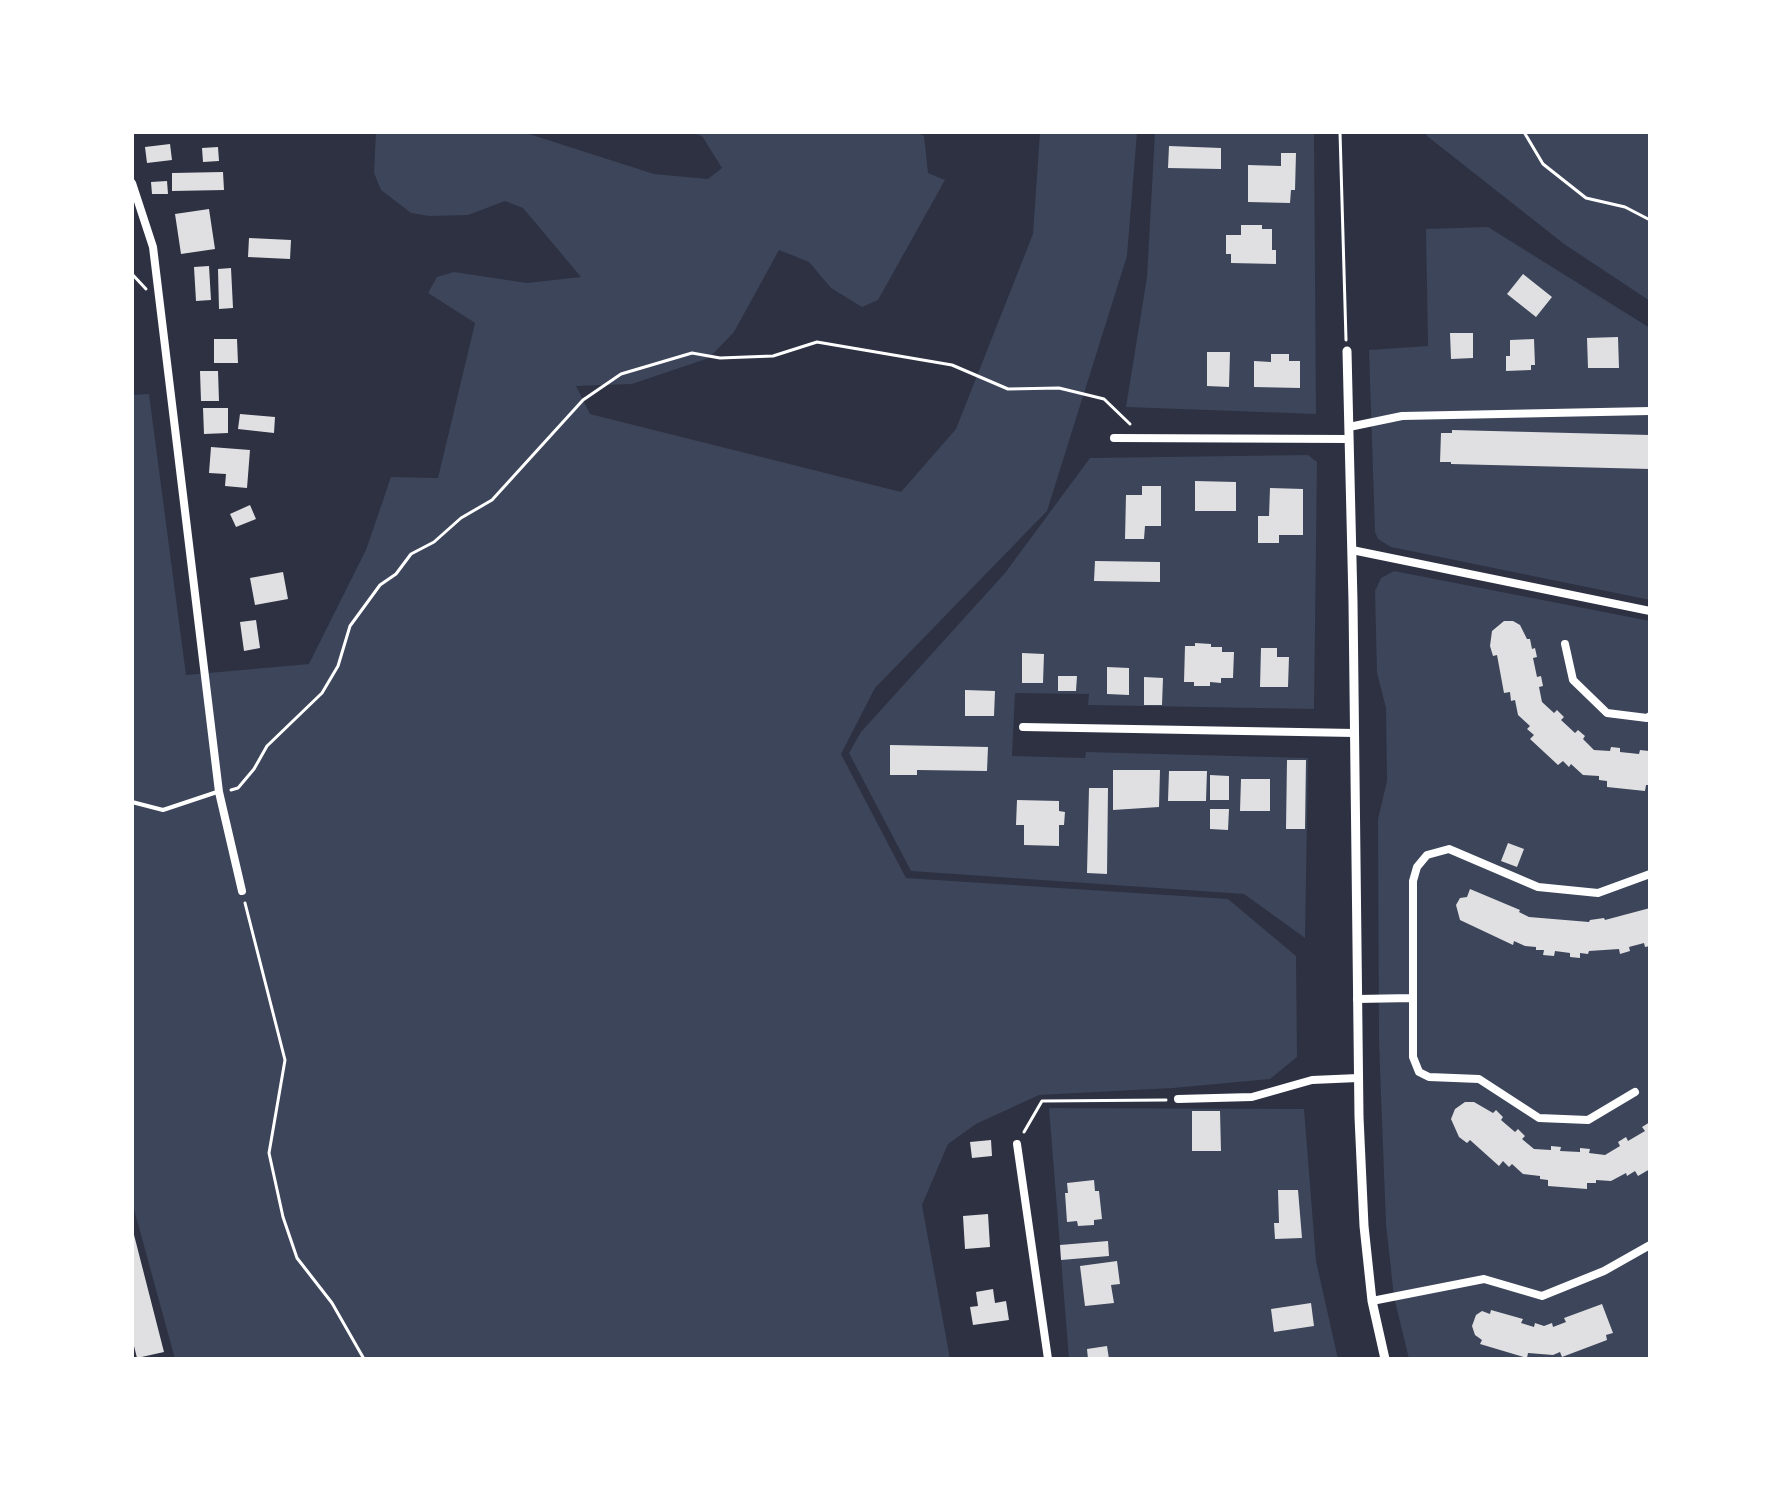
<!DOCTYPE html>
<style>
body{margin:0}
#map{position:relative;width:1782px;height:1491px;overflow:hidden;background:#2d3142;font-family:"Roboto Condensed",sans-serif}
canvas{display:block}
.frame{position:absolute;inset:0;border:134px solid #fff;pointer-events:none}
</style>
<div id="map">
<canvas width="1782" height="1491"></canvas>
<div class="frame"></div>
</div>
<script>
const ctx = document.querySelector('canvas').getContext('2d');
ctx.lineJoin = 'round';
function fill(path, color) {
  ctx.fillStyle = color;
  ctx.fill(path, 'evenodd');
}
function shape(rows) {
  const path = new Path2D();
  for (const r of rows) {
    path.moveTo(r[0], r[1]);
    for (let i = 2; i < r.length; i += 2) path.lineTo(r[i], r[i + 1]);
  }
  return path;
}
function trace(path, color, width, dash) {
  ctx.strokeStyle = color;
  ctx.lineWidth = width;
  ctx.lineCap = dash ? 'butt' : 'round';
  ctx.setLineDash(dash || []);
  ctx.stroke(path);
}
fill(shape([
 [376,132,523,132,654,174,708,179,722,168,702,136,690,132,916,132,924,136,928,173,945,180,878,300,862,307,831,288,809,262,779,250,734,332,709,358,632,384,576,386,590,414,901,492,956,429,1033,234,1040,132,1137,132,1127,256,1047,511,875,688,841,754,906,878,1228,899,1296,956,1297,1057,1270,1079,1173,1088,1039,1095,976,1124,948,1144,922,1205,950,1359,175,1359,132,1202,132,395,149,394,186,675,309,664,366,550,391,477,438,478,475,323,428,293,437,277,454,272,527,283,581,277,523,208,505,201,468,215,429,216,411,213,381,190,374,173],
 [1155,132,1314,132,1316,414,1126,407,1147,277],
 [1425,132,1650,132,1650,301,1564,244,1427,136],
 [1488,227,1650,328,1650,600,1391,547,1378,539,1375,532,1369,350,1428,346,1426,229],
 [1308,455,1317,462,1314,709,1088,705,1089,694,1015,693,1012,756,1085,758,1086,752,1308,758,1305,938,1244,894,911,871,849,753,861,732,1005,573,1090,458],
 [1394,571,1650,621,1650,1359,1409,1359,1394,1297,1386,1224,1379,1042,1378,819,1387,781,1386,708,1377,673,1375,591,1381,578],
 [1049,1108,1304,1109,1316,1261,1338,1359,1069,1359]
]), '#3c4559');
fill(shape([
 [170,144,172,160,147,163,145,147],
 [1169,146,1221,148,1221,169,1168,168],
 [218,147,219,161,203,162,202,148],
 [1281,153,1296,153,1295,190,1291,190,1290,203,1248,202,1248,165,1281,166],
 [223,172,224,190,172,191,172,173],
 [167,181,168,194,152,194,151,182],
 [209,209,215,249,181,254,175,214],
 [1241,225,1262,225,1262,229,1272,229,1272,250,1276,250,1276,264,1231,263,1231,254,1226,254,1226,235,1241,235],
 [249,238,291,240,290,259,248,257],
 [209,266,211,300,196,301,194,267],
 [231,268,233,308,219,309,218,269],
 [1523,274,1552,297,1536,317,1507,294],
 [1450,333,1473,333,1473,358,1451,359],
 [1618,337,1619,368,1588,368,1587,338],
 [214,339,237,339,238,363,214,363],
 [1534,339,1535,365,1531,365,1531,370,1506,371,1506,356,1510,356,1510,340],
 [1207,352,1230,352,1229,387,1207,386],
 [1271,354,1289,354,1289,361,1300,361,1300,388,1254,387,1254,361,1271,362],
 [200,371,218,371,219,401,201,401],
 [203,408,228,408,228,433,204,434],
 [240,414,275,417,274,433,238,429],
 [1452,430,1650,435,1650,469,1451,464,1451,462,1440,462,1441,433,1452,433],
 [211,447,250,450,247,488,225,486,226,474,209,473],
 [1195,481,1236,482,1236,511,1195,511],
 [1142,486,1161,486,1161,526,1145,526,1144,539,1125,539,1126,495,1142,495],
 [1270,488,1303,489,1303,535,1279,535,1279,543,1258,543,1258,516,1269,516],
 [250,505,256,519,236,527,230,514],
 [1095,561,1160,562,1160,582,1094,581],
 [283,572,288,599,255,605,250,578],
 [256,620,260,648,244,651,240,622],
 [1504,621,1513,621,1520,625,1527,639,1530,639,1532,649,1535,648,1537,657,1533,658,1537,677,1541,676,1543,686,1539,687,1542,702,1554,713,1557,710,1564,717,1561,720,1575,733,1578,730,1585,736,1583,739,1594,750,1610,751,1611,747,1620,748,1620,752,1639,754,1640,750,1649,751,1650,785,1646,785,1645,791,1607,787,1607,781,1599,780,1599,776,1583,775,1571,764,1569,767,1563,761,1558,765,1530,739,1534,735,1527,729,1530,726,1518,715,1515,700,1511,701,1510,692,1504,693,1497,655,1493,656,1490,646,1492,631],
 [1195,643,1211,644,1211,647,1222,647,1222,652,1234,652,1233,678,1221,678,1221,683,1210,682,1210,686,1194,686,1194,682,1184,682,1185,646,1195,646],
 [1261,648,1277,648,1277,657,1289,657,1288,687,1260,687],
 [1022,653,1044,654,1043,683,1022,683],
 [1107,667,1129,668,1129,695,1107,694],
 [1058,676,1077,676,1076,691,1058,691],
 [1144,677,1163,678,1162,705,1144,705],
 [965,690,995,691,994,716,965,716],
 [890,745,988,747,987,771,917,770,917,775,890,775],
 [1287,760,1306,760,1305,829,1286,829],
 [1113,770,1160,770,1159,807,1113,810],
 [1169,771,1207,771,1206,801,1168,801],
 [1210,775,1229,776,1229,800,1210,800],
 [1241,779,1270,779,1270,811,1240,811],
 [1089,788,1108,788,1107,874,1087,873],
 [1017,800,1059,801,1059,811,1065,812,1064,825,1059,825,1059,846,1024,845,1024,825,1016,825],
 [1210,809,1229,809,1228,830,1210,829],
 [1508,843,1524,849,1517,867,1501,861],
 [1470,889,1520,910,1519,912,1529,917,1589,922,1590,920,1604,918,1605,920,1650,908,1650,946,1645,947,1644,943,1629,947,1630,951,1620,954,1619,949,1589,951,1588,954,1580,953,1580,958,1570,957,1570,953,1555,951,1554,956,1543,955,1544,950,1536,950,1536,947,1525,946,1514,941,1513,945,1460,920,1456,905,1460,898,1467,897],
 [1465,1102,1474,1102,1493,1113,1496,1110,1503,1117,1501,1120,1515,1132,1518,1129,1525,1136,1522,1139,1534,1149,1551,1150,1551,1146,1561,1147,1560,1151,1580,1152,1580,1148,1590,1149,1589,1153,1605,1155,1620,1146,1618,1142,1626,1137,1628,1141,1645,1131,1642,1127,1650,1122,1650,1169,1638,1176,1635,1171,1627,1176,1626,1173,1611,1181,1596,1180,1596,1183,1587,1183,1587,1189,1548,1186,1548,1180,1540,1179,1540,1176,1523,1174,1512,1164,1509,1167,1503,1161,1499,1166,1470,1140,1467,1143,1459,1137,1451,1119,1455,1109],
 [1192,1111,1220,1111,1221,1151,1192,1151],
 [991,1140,992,1156,972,1158,970,1142],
 [1094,1180,1095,1191,1099,1191,1102,1219,1094,1220,1094,1225,1078,1226,1077,1221,1067,1222,1065,1193,1068,1193,1067,1183],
 [1278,1190,1298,1190,1302,1238,1275,1239,1274,1223,1279,1223],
 [988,1214,990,1247,965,1249,963,1216],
 [132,1227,164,1352,137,1358,132,1338],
 [1108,1241,1109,1256,1061,1260,1060,1245],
 [1117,1261,1120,1284,1111,1285,1114,1303,1085,1306,1080,1266],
 [993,1289,995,1303,1006,1301,1009,1320,973,1325,970,1307,978,1306,976,1292],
 [1311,1303,1314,1326,1274,1332,1271,1309],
 [1602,1304,1613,1333,1606,1335,1607,1340,1562,1357,1560,1352,1553,1355,1528,1353,1527,1358,1480,1344,1482,1340,1475,1335,1472,1326,1476,1315,1482,1311,1490,1314,1491,1310,1523,1319,1521,1323,1534,1327,1535,1323,1544,1326,1552,1323,1553,1327,1566,1322,1564,1318],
 [1107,1346,1109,1359,1088,1359,1087,1349]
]), '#e0e0e3');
trace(shape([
 [1340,132,1346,340],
 [1524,132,1543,164,1586,198,1625,207,1650,220],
 [132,274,146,289],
 [231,790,238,788,254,769,267,746,322,693,338,666,350,626,380,585,396,574,411,554,434,542,461,518,492,500,583,400,621,374,692,353,720,358,773,356,817,342,952,365,1008,389,1059,388,1104,399,1130,424],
 [245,903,285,1060,269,1153,283,1217,297,1258,332,1303,364,1359],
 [1024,1132,1042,1101,1166,1100]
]), '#fff', 3);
trace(shape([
 [132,802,163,810,217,792]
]), '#fff', 4);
trace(shape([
 [132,183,153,247,219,792,242,891],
 [1349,427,1402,416,1650,411],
 [1114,438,1349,439],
 [1352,550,1650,611],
 [1565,644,1573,680,1607,713,1647,718,1650,716],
 [1023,727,1354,733],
 [1357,999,1412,998],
 [1635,1092,1588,1120,1539,1118,1479,1079,1429,1077,1419,1072,1413,1057,1413,881,1417,867,1427,855,1449,849,1538,887,1598,893,1650,874],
 [1178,1099,1252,1097,1312,1080,1358,1078],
 [1017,1144,1048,1359],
 [1372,1301,1484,1279,1542,1296,1604,1271,1650,1245]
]), '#fff', 8);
trace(shape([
 [1347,351,1353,602,1359,1117,1364,1226,1372,1301,1385,1359]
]), '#fff', 9);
</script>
